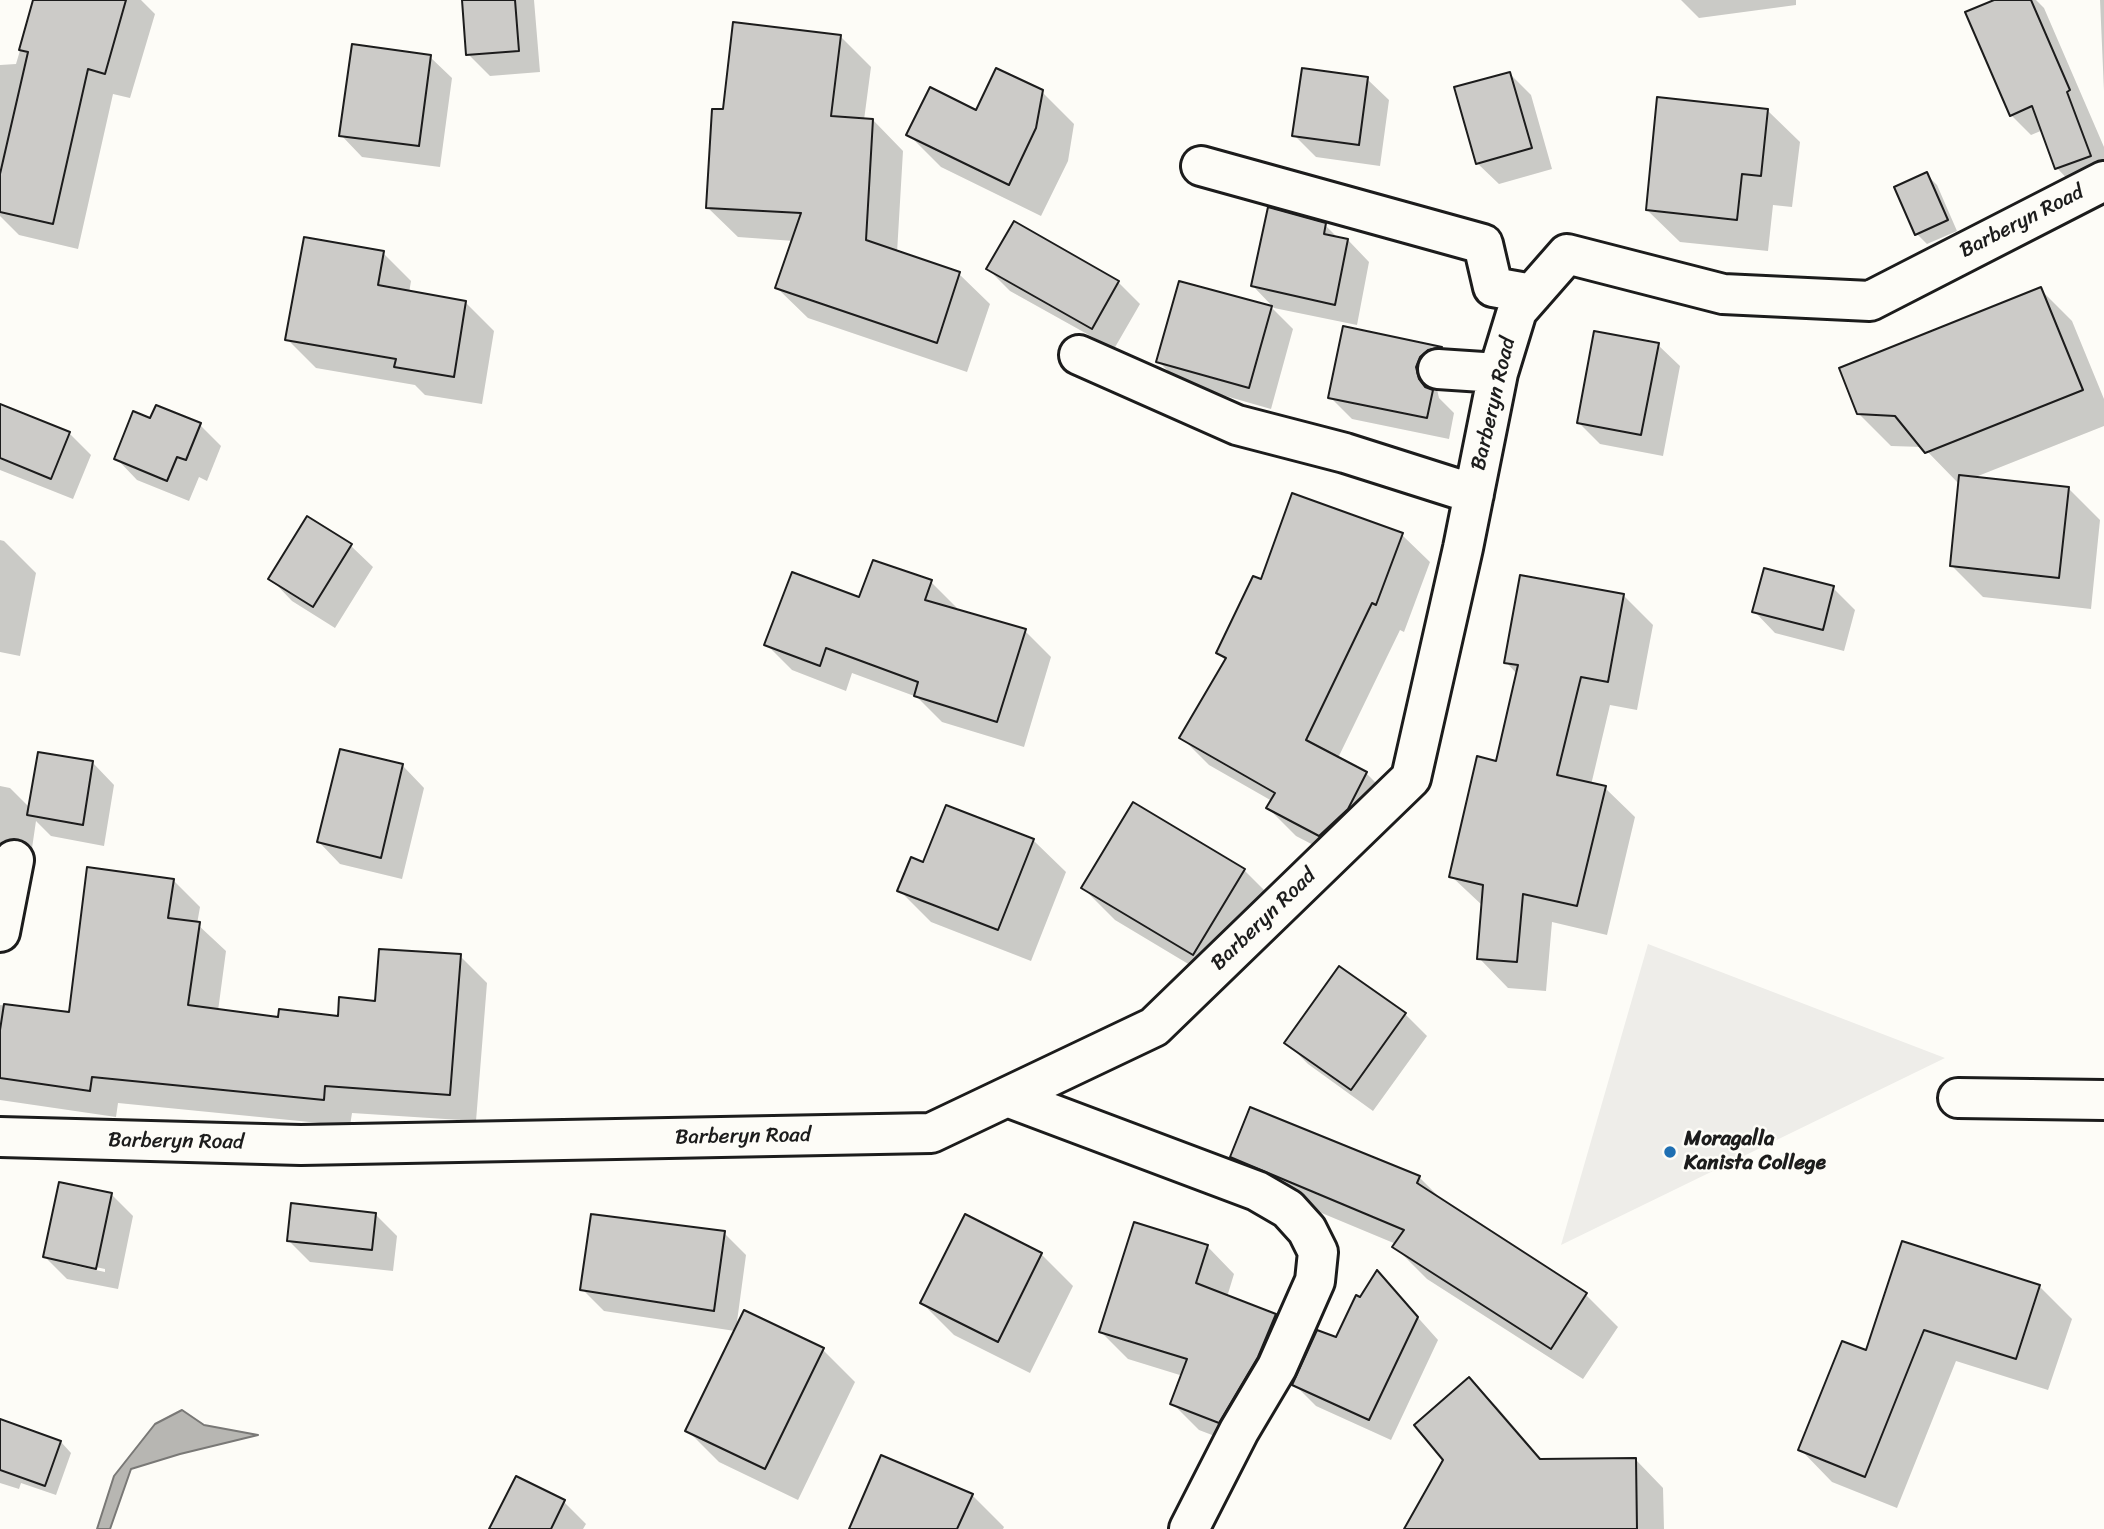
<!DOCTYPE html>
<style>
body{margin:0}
canvas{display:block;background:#fdfcf7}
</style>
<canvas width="2104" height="1529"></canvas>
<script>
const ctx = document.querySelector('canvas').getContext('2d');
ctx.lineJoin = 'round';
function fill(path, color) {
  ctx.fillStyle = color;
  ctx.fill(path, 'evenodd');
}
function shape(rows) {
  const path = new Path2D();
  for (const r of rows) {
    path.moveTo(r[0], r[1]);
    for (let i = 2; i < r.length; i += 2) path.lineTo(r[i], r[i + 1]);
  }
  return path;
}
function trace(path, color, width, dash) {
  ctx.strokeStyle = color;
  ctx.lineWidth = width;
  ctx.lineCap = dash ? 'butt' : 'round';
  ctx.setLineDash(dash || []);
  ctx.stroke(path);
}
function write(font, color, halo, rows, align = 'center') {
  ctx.font = font + ' Sriracha,sans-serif';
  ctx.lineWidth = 5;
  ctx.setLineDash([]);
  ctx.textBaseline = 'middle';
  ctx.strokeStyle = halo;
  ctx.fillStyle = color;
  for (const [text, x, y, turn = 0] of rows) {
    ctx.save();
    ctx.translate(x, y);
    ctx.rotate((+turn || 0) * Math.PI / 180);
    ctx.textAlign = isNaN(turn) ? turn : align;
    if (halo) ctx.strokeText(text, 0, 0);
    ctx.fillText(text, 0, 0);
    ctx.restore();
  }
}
fill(shape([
 [1648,944,1945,1058,1561,1245]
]), '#eeede9');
const water = shape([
 [182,1410,204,1425,258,1435,180,1454,131,1469,110,1529,97,1529,114,1476,155,1424,182,1410]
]);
fill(water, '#b7b6b2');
trace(water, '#797876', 2);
fill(shape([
 [35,0,141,0,155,14,130,98,113,94,78,249,19,235,0,216,0,65,16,64],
 [464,0,534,0,540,72,490,76,468,54],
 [1681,0,1796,0,1796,5,1699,18],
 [1998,0,2036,0,2044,8,2104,147,2104,178,2076,188,2057,168,2043,130,2031,135,2011,115],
 [2100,0,2104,0,2104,91],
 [840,36,871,67,864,120,873,120,903,151,897,253,959,274,990,304,967,372,808,318,777,288,794,241,738,237,707,207,724,111],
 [430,57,452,78,440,167,362,157,341,135],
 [1509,73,1531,95,1552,169,1499,184,1477,163],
 [1367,79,1389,100,1380,166,1316,157,1294,135],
 [1042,92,1074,124,1068,161,1041,216,941,167,909,135],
 [1767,110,1800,142,1792,207,1773,205,1768,251,1680,242,1647,210],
 [1926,174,1937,185,1957,231,1927,244,1917,234],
 [1325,225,1339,239,1348,240,1369,262,1357,325,1274,308,1253,286],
 [383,253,411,281,409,293,466,303,494,331,482,404,425,395,415,385,316,368,287,339],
 [988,269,1118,282,1140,304,1114,349,1010,291],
 [2040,289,2072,321,2104,399,2104,426,1973,478,2068,488,2100,520,2091,609,1983,597,1951,565,1959,484,1923,447,1891,446,1858,413],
 [1271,307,1293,329,1271,409,1180,383,1158,361],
 [1345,328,1441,349,1461,369,1441,379,1437,389,1439,398,1454,413,1449,439,1352,419,1330,397],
 [1658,345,1680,366,1663,456,1600,444,1579,423],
 [0,406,69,433,91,455,73,499,0,470],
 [151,421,200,425,221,446,207,481,199,477,189,501,137,480,116,458],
 [1402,535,1430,562,1404,632,1400,630,1338,758,1366,773,1394,801,1348,863,1296,836,1268,808,1272,801,1209,765,1181,737,1226,661,1218,653,1262,582],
 [0,540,4,541,36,573,20,656,0,652],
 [351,546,373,567,335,628,292,601,271,579],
 [931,582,957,608,956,611,1025,631,1051,657,1024,747,942,722,917,697,852,673,846,691,792,670,766,644,860,600],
 [1833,588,1855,610,1844,651,1775,633,1754,611],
 [1623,595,1653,625,1637,710,1610,705,1591,785,1605,788,1635,817,1607,935,1552,922,1546,991,1508,988,1479,958,1483,906,1451,876,1497,763,1517,674,1506,662],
 [341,751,403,766,424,788,402,879,340,864,319,842],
 [93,763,114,785,104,846,51,836,36,821,31,855,0,850,0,786,10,788,30,808],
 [1134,804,1244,870,1276,902,1225,986,1115,920,1083,888],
 [1033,840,1066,872,1031,961,931,922,899,890],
 [173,880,200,907,197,924,226,951,218,1011,279,1019,339,1018,377,1003,460,956,487,983,476,1121,352,1113,350,1126,118,1103,116,1117,0,1100,0,1005,70,1014],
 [1339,968,1405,1014,1427,1036,1373,1111,1308,1064,1286,1042],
 [1232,1157,1419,1177,1446,1204,1586,1295,1618,1327,1583,1379,1427,1279,1395,1247,1396,1244,1264,1189],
 [111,1194,133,1216,118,1289,67,1279,45,1257],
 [68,1261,105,1269,105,1272,68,1264],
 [375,1214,397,1236,393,1271,310,1262,288,1240],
 [724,1233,746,1255,736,1329,823,1350,855,1382,798,1500,719,1462,687,1430,735,1331,604,1311,582,1289],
 [1903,1243,2040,1287,2072,1319,2048,1390,1956,1361,1897,1508,1832,1482,1800,1449,1867,1352],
 [1207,1246,1234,1274,1227,1297,1275,1316,1303,1343,1246,1448,1199,1430,1172,1403,1183,1376,1128,1359,1101,1332],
 [1041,1254,1073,1286,1030,1373,954,1335,922,1303],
 [1378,1273,1438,1340,1391,1440,1316,1406,1294,1384,1337,1340],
 [1469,1379,1497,1407,1543,1461,1636,1460,1663,1488,1664,1529,1406,1529,1446,1459],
 [0,1421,61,1442,71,1453,56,1495,21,1483,19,1489,0,1483],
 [972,1495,1004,1527,1003,1529,851,1529],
 [564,1502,586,1524,583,1529,491,1529]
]), '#0003');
const building = shape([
 [33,0,126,0,105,74,88,69,53,224,0,212,0,174,28,52,19,50,33,0],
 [462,0,515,0,519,51,466,55,462,0],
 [1994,0,2031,0,2070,90,2067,92,2091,156,2055,169,2032,106,2010,116,1965,12,1994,0],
 [733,22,841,35,831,116,873,119,866,240,960,272,937,343,775,288,801,213,706,208,712,109,723,109,733,22],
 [352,44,431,55,419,146,339,136,352,44],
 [996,68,1043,90,1036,128,1009,185,906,135,930,87,976,110,996,68],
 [1302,68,1368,77,1359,145,1292,136,1302,68],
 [1510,72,1532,148,1476,164,1454,87,1510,72],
 [1657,97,1768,109,1761,176,1742,174,1737,220,1646,210,1657,97],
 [1927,172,1948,220,1915,235,1894,187,1927,172],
 [1268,207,1326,223,1324,234,1348,239,1335,305,1251,286,1268,207],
 [1014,221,1119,281,1092,329,986,269,1014,221],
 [304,237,384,251,378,285,466,301,454,377,394,367,396,359,285,340,304,237],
 [1179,281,1272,306,1249,388,1156,362,1179,281],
 [2041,287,2083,390,1925,453,1895,416,1857,414,1839,368,2041,287],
 [1343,326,1442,347,1428,350,1420,357,1416,367,1419,379,1425,387,1433,390,1427,418,1328,398,1343,326],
 [1594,331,1659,343,1641,435,1577,423,1594,331],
 [0,404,70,432,51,479,0,458,0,404],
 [156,405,201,423,186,460,177,457,167,481,114,459,133,411,150,418,156,405],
 [1959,475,2069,487,2059,578,1950,566,1959,475],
 [1292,493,1403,533,1376,605,1372,603,1306,740,1367,772,1348,809,1319,836,1266,808,1275,793,1179,738,1226,658,1216,653,1253,576,1261,579,1292,493],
 [307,516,352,544,313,607,268,579,307,516],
 [873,560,932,580,925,600,1026,629,997,722,914,696,918,682,826,648,820,666,764,645,792,572,859,597,873,560],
 [1764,568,1834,586,1823,630,1752,612,1764,568],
 [1520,575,1624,594,1608,682,1581,677,1557,775,1606,786,1577,906,1523,894,1517,962,1477,959,1483,885,1449,877,1477,756,1496,761,1518,665,1504,663,1520,575],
 [340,749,403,764,381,858,317,842,340,749],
 [38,752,93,761,83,825,27,815,38,752],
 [1133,802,1245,869,1193,955,1081,888,1133,802],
 [946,805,1034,839,998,930,897,891,911,857,923,862,946,805],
 [87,867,174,879,168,918,200,922,188,1005,278,1017,279,1009,338,1016,339,997,375,1001,379,949,461,954,450,1095,325,1086,324,1100,92,1077,90,1091,0,1078,0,1030,4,1004,69,1012,87,867],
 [1339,966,1406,1013,1351,1090,1284,1043,1339,966],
 [1250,1107,1420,1176,1417,1183,1587,1293,1551,1349,1392,1247,1404,1230,1230,1157,1250,1107],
 [59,1182,112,1193,96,1269,43,1257,59,1182],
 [291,1203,376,1213,372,1250,287,1241,291,1203],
 [591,1214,725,1231,714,1311,580,1290,591,1214],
 [965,1214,1042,1253,998,1342,920,1303,965,1214],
 [1134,1222,1208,1245,1196,1283,1276,1314,1258,1357,1219,1423,1170,1404,1187,1359,1099,1332,1134,1222],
 [1902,1241,2040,1285,2016,1359,1924,1330,1865,1477,1798,1450,1842,1341,1866,1350,1902,1241],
 [1377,1270,1418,1317,1369,1420,1292,1385,1317,1330,1336,1337,1356,1295,1360,1297,1377,1270],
 [744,1310,824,1348,765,1469,685,1431,744,1310],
 [1469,1377,1540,1459,1636,1458,1637,1529,1404,1529,1443,1460,1414,1425,1469,1377],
 [0,1419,61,1441,45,1486,0,1470,0,1419],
 [881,1455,973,1494,957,1529,849,1529,881,1455],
 [516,1476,565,1500,551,1529,489,1529,516,1476]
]);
fill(building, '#cccbc8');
trace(building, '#1c1c1c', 2);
const minor = shape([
 [1201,166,1483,244,1493,287,1532,294],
 [1079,355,1237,425,1345,453,1474,494],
 [1438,369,1498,373],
 [0,932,14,860],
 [1007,1097,1257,1191,1288,1209,1307,1230,1318,1252,1315,1281,1277,1367,1239,1431,1189,1529],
 [1958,1098,2104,1100],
 [0,1137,301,1145,931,1133,1154,1027,1411,778,1463,548,1498,373,1517,311,1567,254,1723,294,1870,301,2104,181]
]);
trace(minor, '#1c1c1c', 44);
trace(minor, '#fdfcf7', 38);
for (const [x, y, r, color] of [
 [1670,1152,7,"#1f6fb2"]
]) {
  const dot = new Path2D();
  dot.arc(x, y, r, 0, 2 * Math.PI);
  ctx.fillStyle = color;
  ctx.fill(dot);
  trace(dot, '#fdfcf7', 2.5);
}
write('21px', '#1c1c1c', '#fdfcf7', [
 ["Barberyn Road",2022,222,-27],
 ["Barberyn Road",1494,404,-77],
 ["Barberyn Road",1264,920,-44],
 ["Barberyn Road",743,1137,-1],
 ["Barberyn Road",176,1142,1]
]);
write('bold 21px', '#1c1c1c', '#fdfcf7', [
 ["Moragalla",1684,1140],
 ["Kanista College",1684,1164]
], 'left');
</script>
